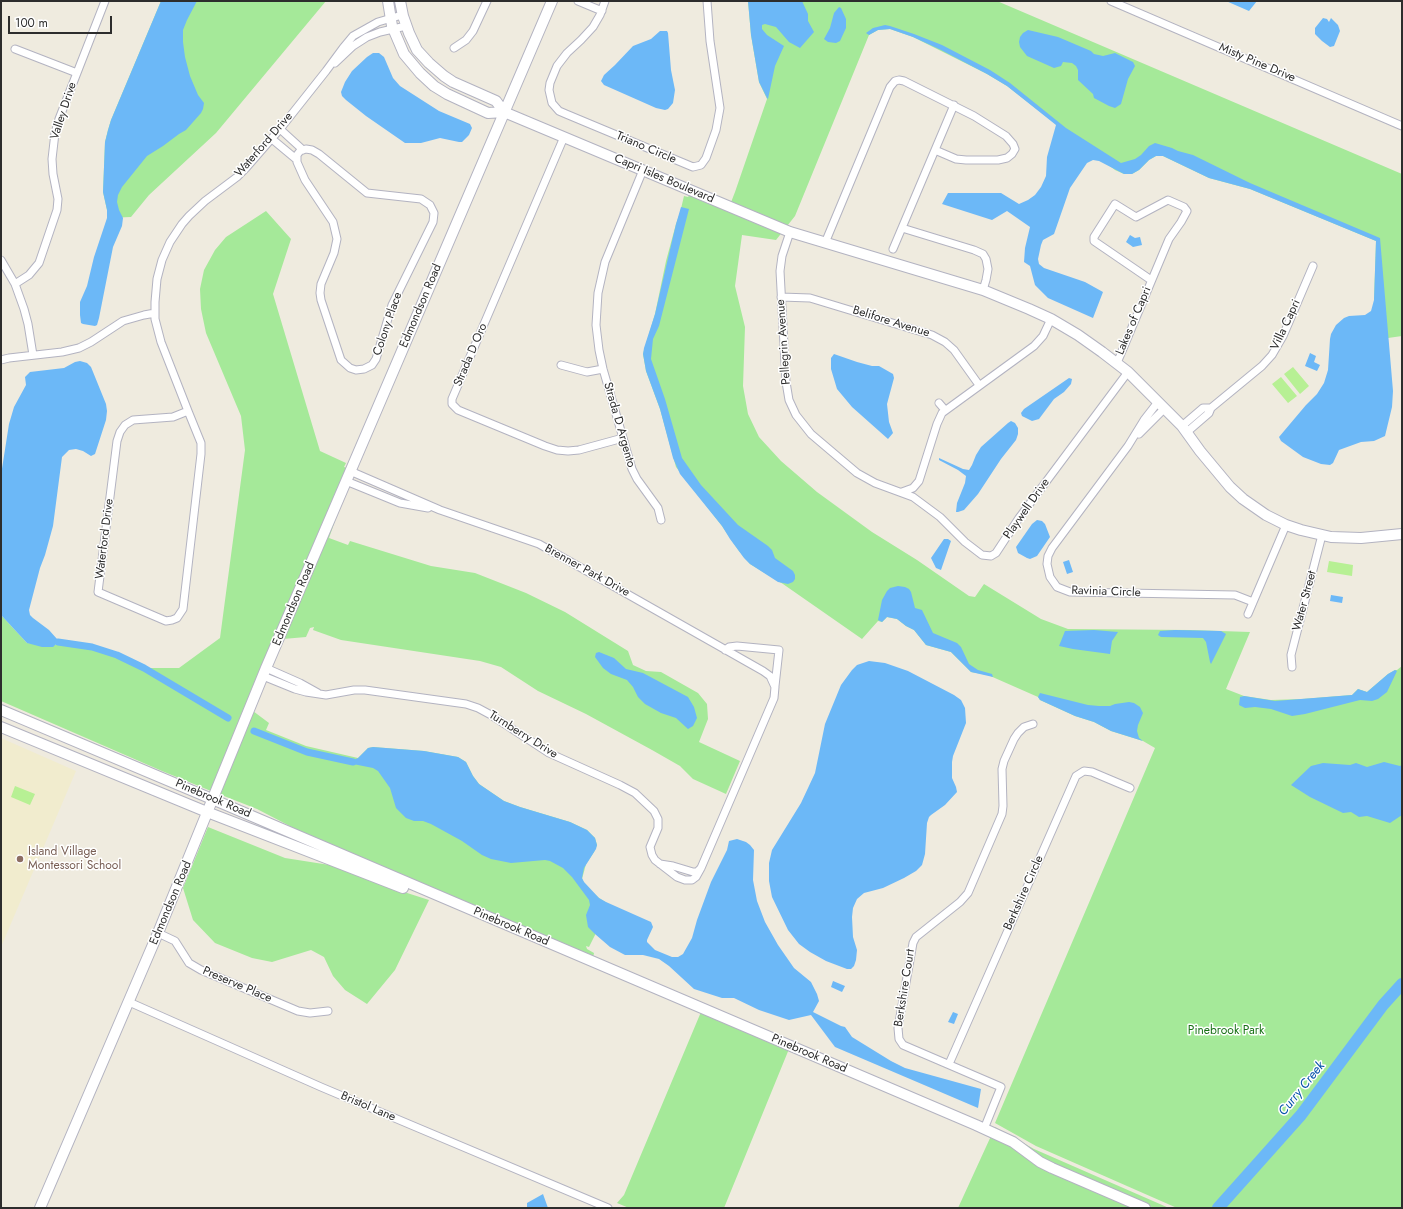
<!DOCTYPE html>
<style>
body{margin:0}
#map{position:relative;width:1403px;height:1209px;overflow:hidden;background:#efebdf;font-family:Jost,sans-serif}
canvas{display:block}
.frame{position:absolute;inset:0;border:2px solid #2d2d2d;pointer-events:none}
.scale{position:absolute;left:8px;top:16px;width:104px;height:18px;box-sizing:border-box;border:2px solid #2d2d2d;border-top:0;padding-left:5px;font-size:12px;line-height:14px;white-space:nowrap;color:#2d2d2d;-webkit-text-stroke:3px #fff;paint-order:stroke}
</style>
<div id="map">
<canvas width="1403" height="1209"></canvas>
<div class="frame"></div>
<div class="scale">100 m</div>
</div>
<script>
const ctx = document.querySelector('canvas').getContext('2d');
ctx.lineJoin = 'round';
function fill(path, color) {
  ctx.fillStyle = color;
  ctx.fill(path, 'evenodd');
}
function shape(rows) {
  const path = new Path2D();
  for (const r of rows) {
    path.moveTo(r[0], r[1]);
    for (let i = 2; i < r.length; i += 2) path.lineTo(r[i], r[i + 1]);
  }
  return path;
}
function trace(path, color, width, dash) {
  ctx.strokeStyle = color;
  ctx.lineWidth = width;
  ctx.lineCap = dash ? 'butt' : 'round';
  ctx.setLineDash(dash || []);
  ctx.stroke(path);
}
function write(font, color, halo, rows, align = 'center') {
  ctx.font = font + ' Jost,sans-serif';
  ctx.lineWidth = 3;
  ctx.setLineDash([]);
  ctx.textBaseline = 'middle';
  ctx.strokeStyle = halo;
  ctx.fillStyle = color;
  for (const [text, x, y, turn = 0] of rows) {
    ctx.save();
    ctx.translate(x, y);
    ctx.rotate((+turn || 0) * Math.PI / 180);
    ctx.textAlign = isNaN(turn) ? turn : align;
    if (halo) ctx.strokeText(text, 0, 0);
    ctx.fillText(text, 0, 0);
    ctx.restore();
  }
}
fill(shape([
 [1,738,76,771,1,947]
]), '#f1ecce');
fill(shape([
 [161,1,326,1,216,133,149,195,131,217,107,218,107,210,103,192,105,142,108,130,111,120],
 [748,1,997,1,1402,174,1402,336,1388,338,1374,300,1376,241,1250,189,1209,178,1163,156,1156,156,1149,160,1139,170,1132,174,1124,174,1115,170,1007,86,987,74,913,37,890,29,878,30,869,35,795,216,776,240,742,235,735,286,745,327,743,386,748,414,759,437,781,461,817,492,872,532,917,560,969,596,975,597,984,584,1041,619,1068,629,1190,630,1250,632,1226,689,1244,696,1271,700,1302,699,1352,695,1358,689,1367,692,1388,674,1395,670,1397,670,1402,666,1402,1208,1177,1208,1036,1146,995,1123,1155,748,1143,741,1111,731,1094,722,1075,716,1040,700,1038,697,988,675,971,672,951,652,926,645,914,630,906,626,897,619,887,617,882,622,878,621,862,639,783,584,750,564,739,551,722,526,676,467,660,409,646,371,643,354,655,314,666,261,676,224,680,213,684,196,688,197,690,194,728,210,735,192,767,99,759,82,751,35],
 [266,211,291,239,273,294,320,451,346,463,344,467,347,468,211,791,162,771,1,701,1,615,27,643,56,645,58,642,92,647,117,655,144,668,179,668,220,638,245,450,241,416,206,333,201,309,200,289,204,270,215,250,226,237],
 [344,495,329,538,348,545,350,541,431,566,475,573,526,593,565,612,628,651,633,665,646,671,661,672,698,693,707,704,708,719,699,742,740,761,726,794,693,779,680,766,652,750,586,714,538,691,501,667,480,661,341,640,313,630,314,627,310,628,306,637,283,639],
 [253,711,269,723,266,730,306,746,358,758,368,748,373,747,424,751,458,757,466,762,473,776,479,784,504,801,520,807,570,822,587,830,595,838,597,845,594,852,586,864,582,879,586,886,599,898,610,905,589,947,586,946,587,949,594,953,593,958,311,837,257,809,219,794],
 [208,827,285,858,336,866,404,892,429,900,395,970,367,1004,345,990,333,976,324,957,311,950,272,962,252,958,215,943,193,920,183,888],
 [701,1012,789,1049,724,1208,629,1208,617,1203,624,1195],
 [995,1127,1034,1149,1169,1208,1154,1208,1054,1165,994,1129],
 [991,1136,1136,1208,958,1208]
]), '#a5e999');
fill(shape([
 [1293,367,1309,386,1300,394,1284,374],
 [1281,377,1297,396,1288,403,1272,384],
 [1329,561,1353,565,1352,576,1327,572],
 [15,786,35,794,30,805,11,797]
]), '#b7f094');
fill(shape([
 [161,1,197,1,187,20,183,30,183,42,185,57,190,76,198,95,204,103,203,109,201,113,186,130,179,134,163,146,147,156,122,187,118,195,117,202,119,210,123,218,122,226,113,247,99,318,97,325,95,326,83,324,81,323,80,315,80,302,87,286,94,257,107,218,107,210,103,192,105,142,108,130,111,120],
 [748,1,802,1,808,14,808,21,814,32,800,48,789,42,776,27,765,24,762,25,762,29,767,35,784,46,775,66,768,99,767,98,759,82,751,35],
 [1226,1,1257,1,1249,11],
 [839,7,841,8,846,19,846,28,840,41,836,43,828,42,824,39,830,28,834,13],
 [1323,18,1327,19,1329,22,1331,18,1338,25,1340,31,1334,46,1330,47,1322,41,1315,34,1315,28],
 [885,25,890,26,914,34,942,45,990,70,1010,83,1066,128,1121,163,1135,159,1141,155,1149,146,1155,143,1172,148,1178,151,1193,155,1250,183,1380,238,1393,391,1392,407,1385,436,1374,441,1361,442,1339,450,1333,463,1330,465,1321,464,1303,457,1281,441,1279,437,1306,405,1317,394,1324,383,1328,370,1330,339,1331,334,1336,325,1344,318,1349,316,1365,315,1371,311,1374,300,1376,241,1250,189,1209,178,1163,156,1156,156,1149,160,1139,170,1132,174,1124,174,1099,161,1093,160,1087,163,1070,188,1054,234,1043,240,1041,245,1038,259,1039,264,1044,268,1085,282,1103,292,1093,318,1048,298,1035,285,1030,266,1024,262,1025,248,1030,227,1007,211,992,220,942,204,948,193,1001,193,1019,204,1028,200,1035,195,1041,187,1046,176,1047,157,1056,125,1007,86,987,74,941,50,913,37,890,29,878,30,869,35,866,33,873,28],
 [1028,30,1058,37,1091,51,1094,54,1103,56,1115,53,1133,62,1135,66,1128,79,1121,104,1115,108,1109,106,1094,98,1093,94,1078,80,1078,70,1076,66,1072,63,1063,62,1061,66,1054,68,1027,56,1020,47,1019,42,1020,37,1023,33],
 [660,31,667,31,668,33,671,70,675,90,673,103,668,109,665,110,656,108,604,85,601,81,604,75,615,65,633,46,651,39],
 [373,53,379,53,384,57,393,78,400,86,439,111,470,124,472,128,469,135,462,142,459,142,440,138,421,143,405,143,366,116,346,100,342,96,341,92,345,82,352,71,367,57],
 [681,207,689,209,659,326,653,339,651,359,665,399,682,458,701,485,738,525,768,546,772,550,775,558,793,571,795,575,795,579,793,582,788,584,778,582,750,564,744,558,730,539,722,526,680,474,673,458,660,409,646,371,643,354,644,348,655,314,676,224],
 [1130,235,1135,238,1140,237,1142,245,1133,247,1126,242],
 [1310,353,1316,356,1314,362,1320,365,1317,371,1305,366],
 [834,354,857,362,872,366,879,366,893,374,894,378,887,404,889,422,893,433,888,439,852,407,837,389,831,369,831,358],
 [80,361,87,363,91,367,106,404,107,411,106,420,95,454,91,456,83,451,76,449,69,450,62,457,53,526,45,555,40,568,29,610,30,615,33,618,49,630,57,639,58,642,53,647,42,647,27,643,1,615,1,475,9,424,14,407,26,385,25,377,30,372,64,368,75,362],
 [1069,378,1072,379,1071,384,1064,392,1054,399,1039,419,1032,421,1022,416,1021,413,1024,409],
 [1011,421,1015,423,1018,428,1018,434,1016,440,1001,459,978,494,964,510,958,512,956,512,957,503,965,483,966,476,958,470,939,460,939,458,963,469,969,470,972,465,976,455,981,447,1008,423],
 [1037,520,1042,521,1045,524,1050,537,1037,556,1030,559,1027,558,1018,553,1016,547,1032,524],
 [944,539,948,539,951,541,941,570,936,568,931,558],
 [1069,560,1073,572,1067,574,1063,562],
 [898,586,905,587,909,589,911,592,915,608,922,610,933,633,957,643,961,647,969,664,978,670,992,674,993,677,971,672,951,652,926,645,914,630,906,626,897,619,887,617,882,622,878,620,882,600,887,591,890,588],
 [1331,595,1343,597,1342,603,1330,601],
 [1094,630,1118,632,1112,641,1110,654,1073,649,1059,646,1065,631],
 [1175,630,1221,631,1226,634,1211,664,1210,662,1206,642,1203,638,1161,637,1158,635,1160,631],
 [599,652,614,658,626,669,643,673,688,697,694,707,697,718,693,726,688,729,676,718,661,713,645,704,638,697,633,687,627,680,611,674,603,668,595,657,596,653],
 [869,661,885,663,908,671,954,695,961,700,965,708,966,723,953,756,952,762,952,778,956,787,957,792,945,805,931,815,929,817,927,823,925,854,922,865,916,871,904,878,883,888,864,893,857,899,853,908,852,917,853,937,857,950,856,960,854,966,851,969,847,969,826,961,810,952,799,944,788,930,772,897,769,881,769,863,772,850,801,803,815,773,825,724,841,685,852,670,857,665],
 [1395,670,1397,671,1387,692,1378,699,1372,701,1360,700,1305,714,1292,716,1271,709,1255,707,1245,708,1239,705,1240,697,1244,696,1275,701,1352,695,1358,689,1367,692,1388,674],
 [1040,693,1088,705,1099,706,1110,706,1115,704,1129,702,1134,703,1140,707,1143,713,1138,725,1137,731,1139,738,1143,741,1111,731,1094,722,1075,716,1040,700,1038,697],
 [373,747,424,751,458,757,466,762,473,776,479,784,504,801,520,807,570,822,587,830,595,838,597,845,596,849,584,868,582,878,584,882,599,898,606,902,651,922,653,927,647,940,647,942,655,950,672,957,678,957,683,954,692,938,697,920,711,882,727,850,729,841,737,839,746,842,750,845,754,850,753,880,757,901,765,922,778,945,794,968,811,982,817,994,819,1001,813,1012,841,1026,845,1027,852,1037,891,1061,905,1068,981,1089,978,1108,835,1047,811,1015,789,1020,759,1010,734,998,722,998,694,989,669,966,659,959,643,955,625,955,610,947,595,934,588,927,586,915,590,905,589,900,572,877,563,868,550,861,545,860,511,863,491,859,482,855,462,841,431,824,423,821,414,821,406,818,396,808,390,788,378,771,373,768,353,764,354,760,358,758,368,748],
 [1384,762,1400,766,1402,765,1402,815,1390,823,1367,816,1359,817,1351,812,1343,813,1310,797,1291,785,1311,766,1323,763,1350,765,1356,763,1367,767],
 [833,981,845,986,842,992,831,987],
 [953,1012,958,1014,954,1024,948,1022],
 [543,1194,548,1208,527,1208,527,1203]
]), '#6cb8f7');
trace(shape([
 [58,642,92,647,117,655,144,668,228,718],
 [254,731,307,752,353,762]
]), '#6cb8f7', 7);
trace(shape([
 [1218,1208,1301,1115,1383,1005,1402,984]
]), '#6cb8f7', 12);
const street = shape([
 [578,1,602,11],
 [605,1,600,15,593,27,581,40,567,53,557,66,550,83,549,90,552,103,559,111,566,114,693,167,701,165,706,158,716,130,720,108,710,41,707,1],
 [1111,1,1402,126],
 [454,48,466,40,473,31,487,1],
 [15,49,77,73],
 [335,63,353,46,367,37,380,32,406,26],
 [280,129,303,150],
 [564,137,452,399,452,404,458,410,545,446,557,450,568,451,579,450,623,438],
 [272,139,296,159],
 [306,149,312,150,319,154,367,193,421,199,430,205,434,213,433,222,392,305,376,359,372,365,364,369,356,370,350,368,341,360,321,300,320,293,321,284,334,253,337,239,333,222,305,180,297,162,297,155,300,151,306,149],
 [643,170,605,262,598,293,596,325,599,350,603,369,632,469,637,479,658,508,661,520],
 [902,228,974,250,983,254,986,259,988,269,986,280,983,290],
 [790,232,782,256,780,271,786,382,789,400,796,415,811,434,857,473,875,483,913,497,940,517,965,542,982,555,991,556,996,553,1019,518,1128,372],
 [825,243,890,87,895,81,899,80,904,81,974,116,1006,136,1013,144,1015,149,1012,154,1007,158,998,160,966,160,956,159,935,150],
 [893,249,954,105],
 [1,260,15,284,24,309,28,324,33,355],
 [15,284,29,275,39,263,57,210,58,199,53,174,52,159,55,133,59,119,105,1],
 [781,297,810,298,932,335,945,342,954,350,979,385],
 [1,360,9,358,62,352,79,348,91,342,123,321,144,315,155,313],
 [1117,363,1169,239,1181,222,1187,211,1184,207,1168,200,1136,217,1115,204,1094,237,1094,241,1151,280],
 [561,365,587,372,603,369],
 [1158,402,1144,420,1128,446,1052,548,1048,556,1047,564,1050,577,1057,587,1070,592,1235,595,1253,602],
 [939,403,945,410],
 [188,411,201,443,201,454,183,609,177,618,172,620,166,621,98,592,117,441,120,432,125,425,133,420,173,417,188,411],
 [188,411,161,342,155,319,155,302,157,279,162,260,170,242,182,224,189,216,205,201,237,177,246,168,280,129,326,71,343,48,353,36,378,22,402,15],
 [1182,426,1203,408,1211,408],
 [1187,432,1209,413,1211,408,1262,366,1272,355,1283,336,1313,266],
 [1139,434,1164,409],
 [346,481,400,503,428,508],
 [902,492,913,488,919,481,937,424,942,413,1034,346,1043,336,1051,319],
 [1248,614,1286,525],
 [725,650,729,647,737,646,779,650,775,686],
 [1292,667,1291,655,1322,535],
 [266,668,300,683,318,693],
 [263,676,295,689,306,692,326,695,354,690,365,690,466,704,478,708,491,715,549,753,620,785,635,793,654,811,658,819,658,828,650,847,652,855,655,860,677,877,685,880,692,880,696,877,701,868,774,698,775,687,770,676,763,671,539,544,440,510,350,471],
 [660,864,673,866,693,872,697,872,701,868],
 [158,933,175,941,189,963,201,970,298,1011,310,1013,328,1011],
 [129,1002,321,1087,608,1208],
 [949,1064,1076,776,1084,771,1092,772,1130,788],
 [984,1129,1001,1087,903,1045,899,1039,898,1028,913,943,916,937,960,902,968,893,1002,814,1003,806,1002,769,1004,761,1014,739,1018,733,1024,727,1033,724]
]);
const secondary = shape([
 [388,1,392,26,404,54,420,73,434,86,447,94,488,113,504,112,790,232,983,290,1029,309,1051,319,1078,335,1102,352,1128,372,1182,426,1200,451,1230,487,1243,499,1266,515,1286,525,1301,530,1331,537,1361,538,1402,534],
 [400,1,403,16,409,33,417,50,429,63,444,76,453,82,496,101,504,112],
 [1,710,212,799,976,1125,1013,1142,1040,1162,1052,1168,1145,1208],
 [1,727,207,812,403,888],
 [40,1208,158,933,266,668,552,1]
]);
trace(street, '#b3b3c1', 9);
trace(secondary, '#b3b3c1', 12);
trace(street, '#fff', 7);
trace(secondary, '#fff', 10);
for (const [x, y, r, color] of [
 [20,859,4,"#8d6e63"]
]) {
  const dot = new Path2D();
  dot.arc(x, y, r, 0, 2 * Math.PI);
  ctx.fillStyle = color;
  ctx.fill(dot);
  trace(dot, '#fff', 1.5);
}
write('12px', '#2d2d2d', '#fff', [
 ["Misty Pine Drive",1257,63,23],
 ["Valley Drive",64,111,-72],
 ["Waterford Drive",264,145,-49],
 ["Triano Circle",646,148,23],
 ["Capri Isles Boulevard",664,179,23],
 ["Edmondson Road",421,306,-67],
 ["Lakes of Capri",1134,321,-67],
 ["Belifore Avenue",891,322,17],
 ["Colony Place",388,324,-71],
 ["Villa Capri",1286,325,-65],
 ["Pellegrin Avenue",784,342,-94],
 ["Strada D Oro",471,355,-67],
 ["Strada D Argento",619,425,74],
 ["Playwell Drive",1027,509,-55],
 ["Waterford Drive",105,539,-83],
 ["Brenner Park Drive",587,571,29],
 ["Ravinia Circle",1106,592,2],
 ["Water Street",1305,601,-75],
 ["Edmondson Road",294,604,-67],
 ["Turnberry Drive",523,735,32],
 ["Pinebrook Road",213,799,23],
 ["Berkshire Circle",1024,893,-66],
 ["Edmondson Road",171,903,-67],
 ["Pinebrook Road",511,927,23],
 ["Preserve Place",237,985,23],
 ["Berkshire Court",905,988,-81],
 ["Pinebrook Road",809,1054,23],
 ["Bristol Lane",368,1107,23]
]);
write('12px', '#785e54', '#fff', [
 ["Island Village",28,852],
 ["Montessori School",28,866]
], 'left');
write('12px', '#187116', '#fff', [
 ["Pinebrook Park",1226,1031]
]);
write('italic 13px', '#0551a9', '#fff', [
 ["Curry Creek",1302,1089,-51]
]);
</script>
